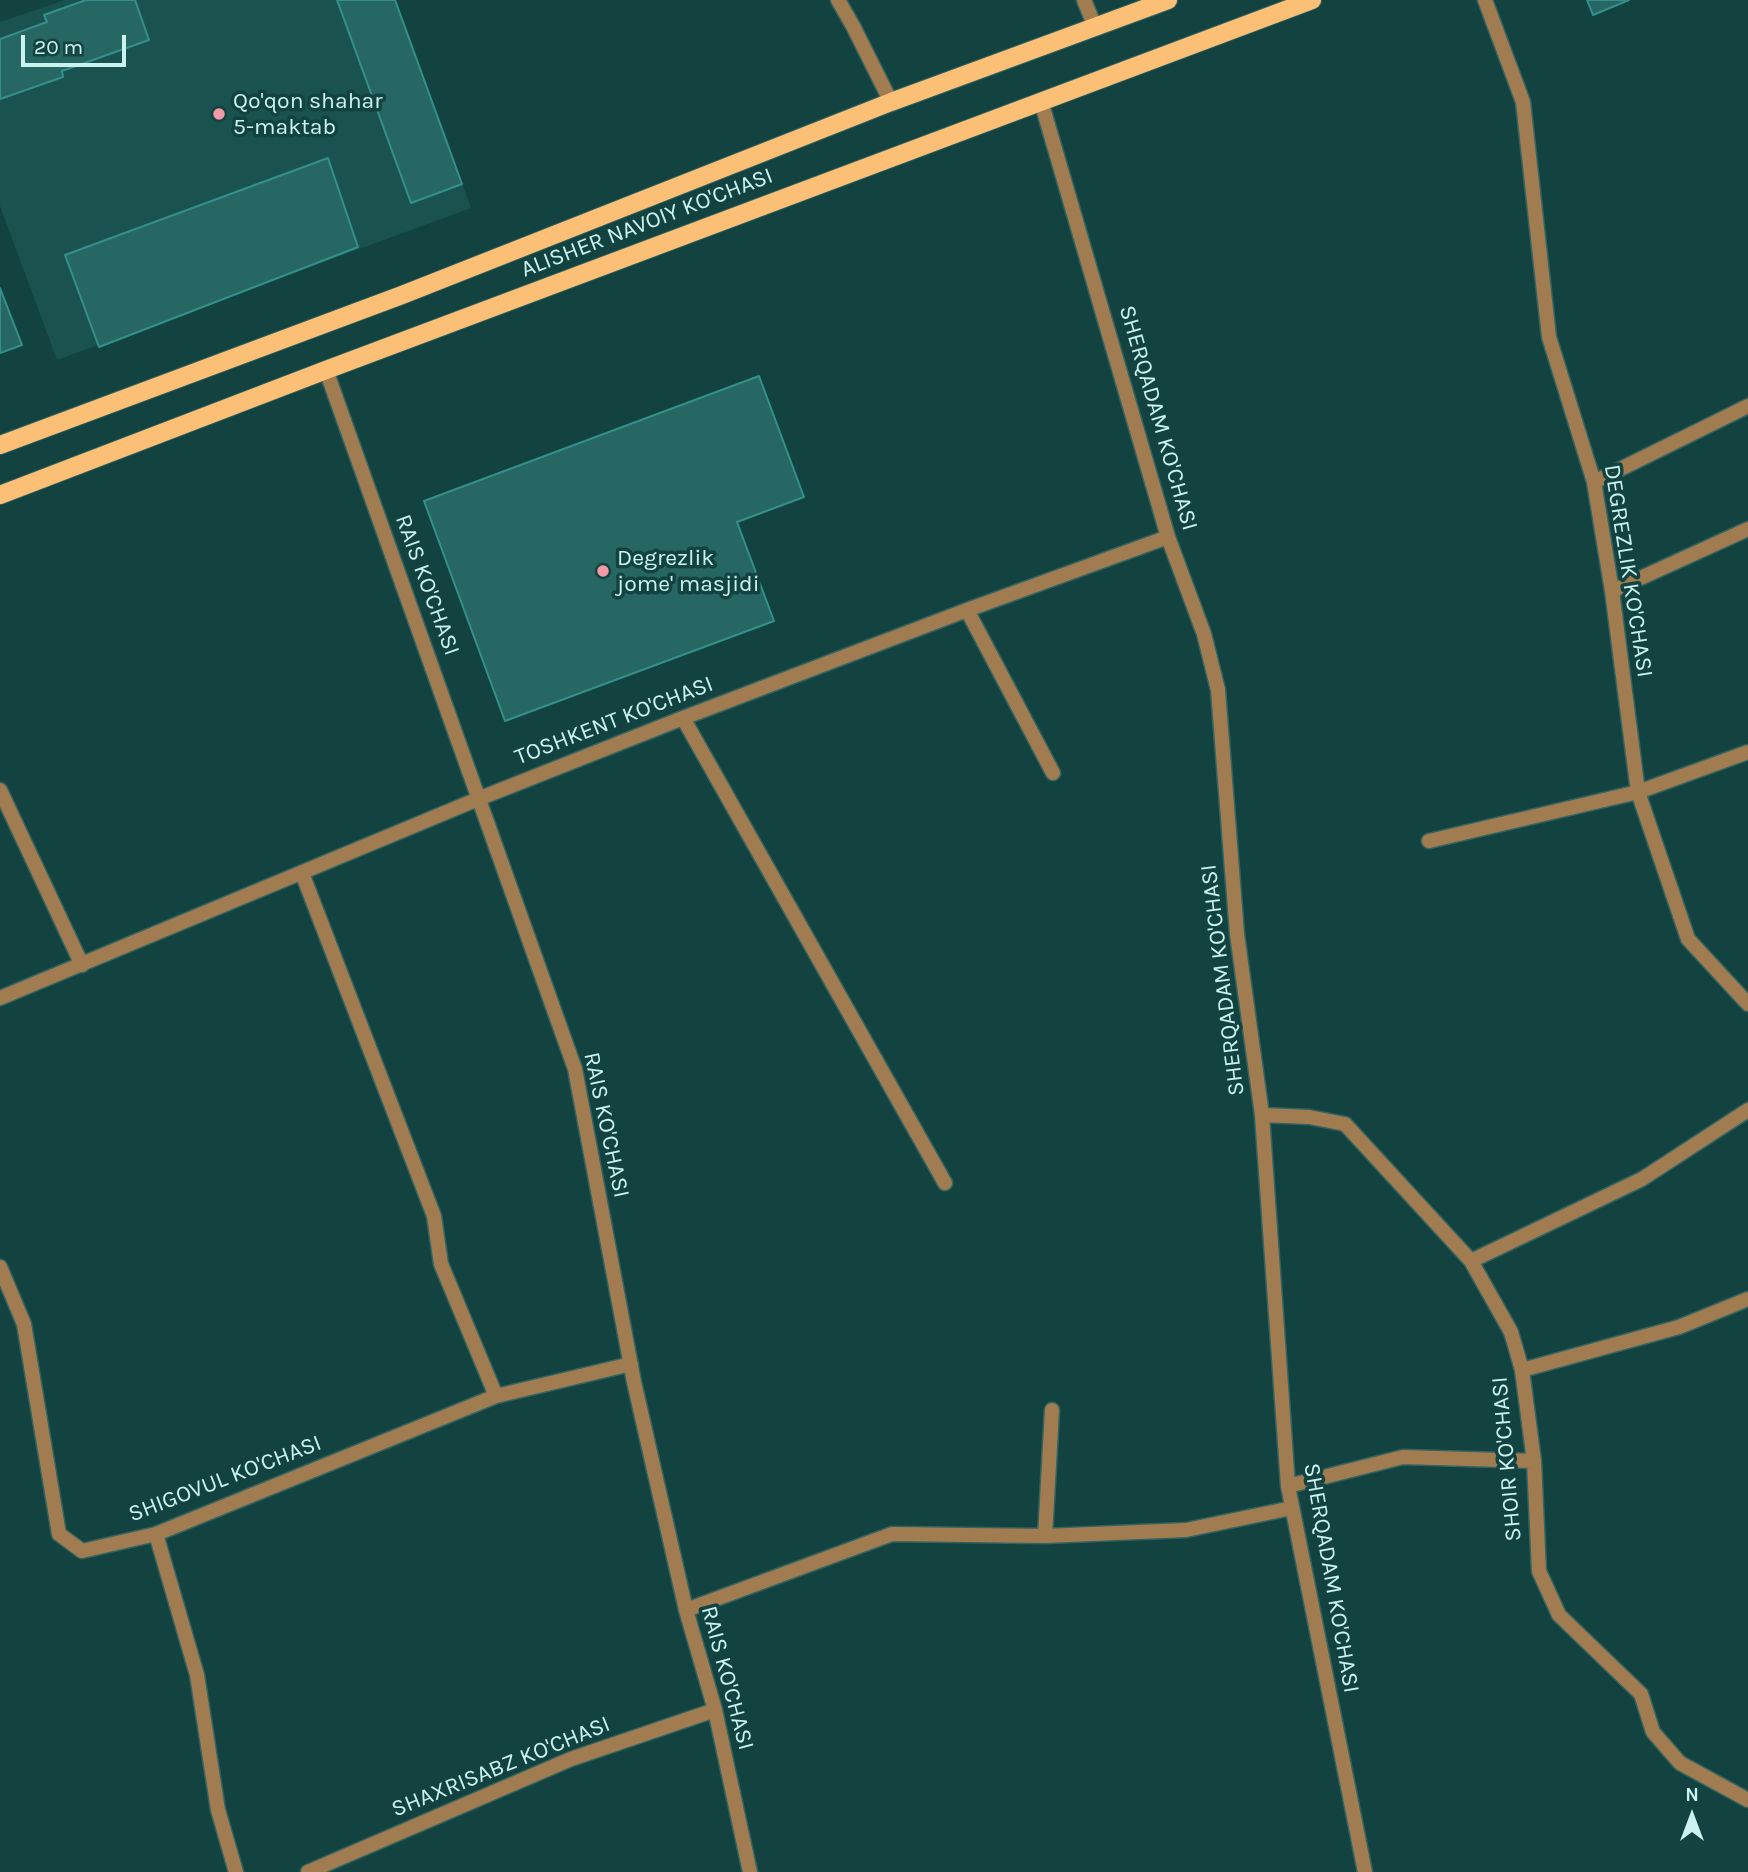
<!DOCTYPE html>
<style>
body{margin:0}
#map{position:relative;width:1748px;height:1872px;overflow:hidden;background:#134341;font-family:Karla,sans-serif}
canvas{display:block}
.north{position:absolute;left:1657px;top:1781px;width:70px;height:70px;-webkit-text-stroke:5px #134341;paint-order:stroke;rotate:0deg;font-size:19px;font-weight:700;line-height:28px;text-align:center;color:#caf3f0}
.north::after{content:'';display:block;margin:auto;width:24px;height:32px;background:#caf3f0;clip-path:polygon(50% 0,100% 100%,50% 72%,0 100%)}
.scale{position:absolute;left:21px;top:35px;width:105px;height:32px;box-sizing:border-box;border:4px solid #caf3f0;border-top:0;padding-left:9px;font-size:21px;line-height:24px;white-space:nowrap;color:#caf3f0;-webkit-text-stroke:5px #134341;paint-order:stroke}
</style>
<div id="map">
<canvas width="1748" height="1872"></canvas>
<div class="north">N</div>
<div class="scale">20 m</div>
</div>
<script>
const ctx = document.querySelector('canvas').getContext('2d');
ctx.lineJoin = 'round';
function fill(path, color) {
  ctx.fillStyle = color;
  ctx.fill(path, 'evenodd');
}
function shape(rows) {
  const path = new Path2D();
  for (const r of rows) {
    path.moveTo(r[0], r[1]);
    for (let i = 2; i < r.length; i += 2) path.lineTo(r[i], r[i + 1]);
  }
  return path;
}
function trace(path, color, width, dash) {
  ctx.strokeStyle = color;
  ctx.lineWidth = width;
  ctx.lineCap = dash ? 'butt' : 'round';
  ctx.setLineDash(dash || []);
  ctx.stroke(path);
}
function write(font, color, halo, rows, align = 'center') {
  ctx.font = font + ' Karla,sans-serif';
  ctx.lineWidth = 7;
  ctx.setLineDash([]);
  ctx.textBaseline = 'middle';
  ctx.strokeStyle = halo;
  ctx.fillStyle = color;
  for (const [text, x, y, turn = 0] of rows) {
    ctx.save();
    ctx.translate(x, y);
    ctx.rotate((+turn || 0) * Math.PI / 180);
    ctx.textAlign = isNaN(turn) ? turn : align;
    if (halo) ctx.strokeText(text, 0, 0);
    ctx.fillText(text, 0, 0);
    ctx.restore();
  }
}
fill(shape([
 [65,0,396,0,471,208,57,360,0,206,0,22]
]), '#19524f');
const building = shape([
 [86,0,135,0,149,40,62,71,63,77,0,99,0,39,47,22,44,15,86,0],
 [337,0,395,0,462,184,411,203,337,0],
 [1587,0,1629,0,1593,15,1587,0],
 [328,158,358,247,99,347,65,255,328,158],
 [0,288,22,345,0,353,0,288],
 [759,376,804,497,737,522,774,621,505,721,424,501,759,376]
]);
fill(building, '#266663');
trace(building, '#35908b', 2);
const street = shape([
 [838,0,853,26,891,102],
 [1084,0,1095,27],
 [1485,0,1523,102,1549,337,1594,482,1612,591,1638,792,1688,939,1748,1004],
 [1041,101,1168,537,1204,634,1218,690,1237,934,1262,1115,1288,1486,1365,1872],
 [326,370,575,1069,634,1382,686,1610,715,1710,750,1872],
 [1594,482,1748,406],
 [1612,591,1748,529],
 [967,610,1053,773],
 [683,718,945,1183],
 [0,790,82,965],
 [1429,841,1638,792,1748,752],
 [302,873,434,1216,441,1264,496,1396],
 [0,998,478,799,683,718,967,610,1168,537],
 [1262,1115,1309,1117,1345,1124,1471,1261,1511,1332,1522,1370,1534,1461,1539,1571,1559,1615,1641,1694,1653,1732,1680,1763,1748,1800],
 [1471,1261,1642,1179,1748,1110],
 [0,1267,24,1324,59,1534,82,1551,156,1534,496,1396,631,1364],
 [1522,1370,1679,1327,1748,1299],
 [1288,1486,1403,1457,1534,1461],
 [156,1534,197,1675,218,1810,236,1872],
 [1045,1536,1052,1410],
 [686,1610,892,1534,1045,1536,1186,1530,1292,1508],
 [308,1872,571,1759,715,1710]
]);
const primary = shape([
 [0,445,402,295,891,102,1168,0],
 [0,495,326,370,1312,0]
]);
trace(street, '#346360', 17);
trace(primary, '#346360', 20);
trace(street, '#a17c50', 14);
trace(primary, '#fbbf75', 18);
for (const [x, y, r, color] of [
 [219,114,7,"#f49aa6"],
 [603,571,7,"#f49aa6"]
]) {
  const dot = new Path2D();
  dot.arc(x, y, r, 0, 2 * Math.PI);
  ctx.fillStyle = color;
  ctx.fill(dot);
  trace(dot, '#134341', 2.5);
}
write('23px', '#caf3f0', '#134341', [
 ["Qo'qon shahar",233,101],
 ["5-maktab",233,127],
 ["Degrezlik",617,558],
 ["jome' masjidi",617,584]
], 'left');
write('23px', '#caf3f0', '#134341', [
 ["ALISHER NAVOIY KO'CHASI",647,223,-21],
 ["SHERQADAM KO'CHASI",1158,418,74],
 ["DEGREZLIK KO'CHASI",1628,571,81],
 ["RAIS KO'CHASI",427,585,70],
 ["TOSHKENT KO'CHASI",614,721,-21],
 ["SHERQADAM KO'CHASI",1223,980,-97],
 ["RAIS KO'CHASI",606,1125,78],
 ["SHOIR KO'CHASI",1507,1459,-95],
 ["SHIGOVUL KO'CHASI",225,1479,-21],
 ["SHERQADAM KO'CHASI",1331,1578,80],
 ["RAIS KO'CHASI",727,1678,75],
 ["SHAXRISABZ KO'CHASI",501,1767,-22]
]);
</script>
